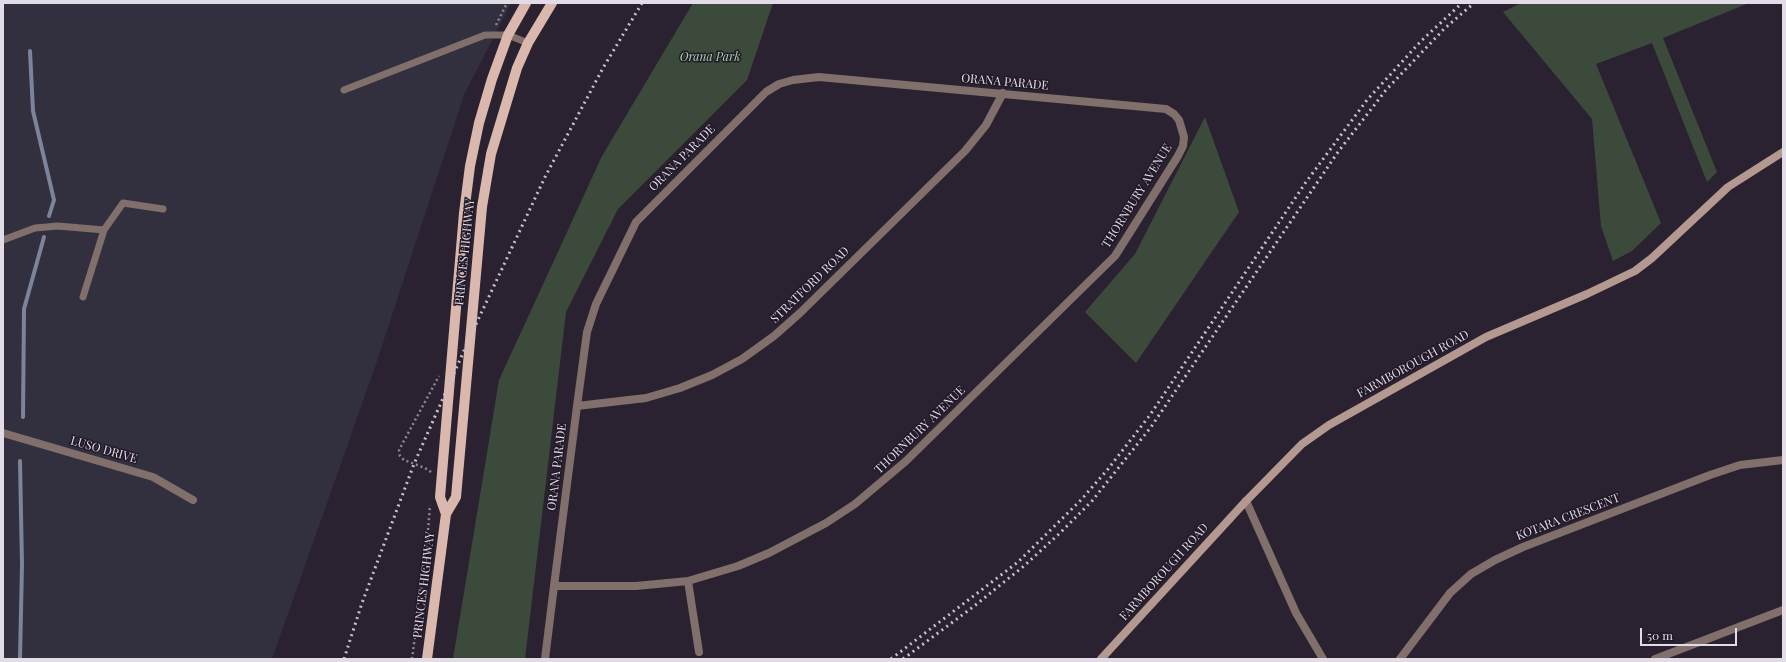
<!DOCTYPE html>
<style>
body{margin:0}
#map{position:relative;width:1786px;height:662px;overflow:hidden;background:#2b2231;font-family:"Playfair Display",serif}
canvas{display:block}
.frame{position:absolute;inset:0;border:4px solid #e2dce6;pointer-events:none}
.scale{position:absolute;left:1640px;top:628px;width:97px;height:18px;box-sizing:border-box;border:2px solid #e2dce6;border-top:0;padding-left:5px;font-size:12px;line-height:14px;white-space:nowrap;color:#e2dce6;-webkit-text-stroke:3px #211927;paint-order:stroke}
</style>
<div id="map">
<canvas width="1786" height="662"></canvas>
<div class="frame"></div>
<div class="scale">50 m</div>
</div>
<script>
const ctx = document.querySelector('canvas').getContext('2d');
ctx.lineJoin = 'round';
function fill(path, color) {
  ctx.fillStyle = color;
  ctx.fill(path, 'evenodd');
}
function shape(rows) {
  const path = new Path2D();
  for (const r of rows) {
    path.moveTo(r[0], r[1]);
    for (let i = 2; i < r.length; i += 2) path.lineTo(r[i], r[i + 1]);
  }
  return path;
}
function trace(path, color, width, dash) {
  ctx.strokeStyle = color;
  ctx.lineWidth = width;
  ctx.lineCap = dash ? 'butt' : 'round';
  ctx.setLineDash(dash || []);
  ctx.stroke(path);
}
function write(font, color, halo, rows, align = 'center') {
  ctx.font = font + ' "Playfair Display",serif';
  ctx.lineWidth = 3;
  ctx.setLineDash([]);
  ctx.textBaseline = 'middle';
  ctx.strokeStyle = halo;
  ctx.fillStyle = color;
  for (const [text, x, y, turn = 0] of rows) {
    ctx.save();
    ctx.translate(x, y);
    ctx.rotate((+turn || 0) * Math.PI / 180);
    ctx.textAlign = isNaN(turn) ? turn : align;
    if (halo) ctx.strokeText(text, 0, 0);
    ctx.fillText(text, 0, 0);
    ctx.restore();
  }
}
fill(shape([
 [3,3,511,3,464,95,375,367,272,659,3,659]
]), '#322f3f');
fill(shape([
 [693,3,773,3,747,80,618,209,566,312,525,659,453,659,499,380,602,156],
 [1521,3,1749,3,1663,38,1717,172,1707,182,1652,43,1596,64,1661,223,1632,251,1613,261,1601,226,1592,119,1503,12],
 [1205,117,1239,212,1136,363,1085,312,1135,254]
]), '#3b4a3b');
trace(shape([
 [30,51,33,111,54,200,49,216],
 [23,417,24,309,44,237],
 [20,461,22,565,20,659]
]), '#7c849c', 4);
trace(shape([
 [496,25,507,3],
 [431,472,425,468,404,460,400,456,399,450,439,376],
 [412,659,427,544,430,505]
]), '#8e8793', 2.5, [2, 3]);
trace(shape([
 [344,90,485,35,508,35,528,43],
 [104,230,123,203,163,209],
 [3,240,35,228,58,226,104,230,83,297]
]), '#806f6a', 7);
trace(shape([
 [577,406,646,398,680,388,712,375,742,359,774,336,800,313,965,151,986,125,1003,93],
 [3,433,153,477,193,500],
 [1246,501,1296,613,1323,659],
 [688,581,699,652],
 [545,659,554,586,577,406,587,332,596,304,636,222,766,92,779,84,793,80,819,77,1166,109,1174,114,1179,120,1184,137,1183,146,1178,156,1115,256,906,461,855,504,826,523,769,553,738,566,688,581,636,586,554,586],
 [1400,659,1450,593,1471,574,1495,560,1523,547,1710,475,1740,465,1783,460],
 [1655,659,1783,610]
]), '#806f6a', 8);
trace(shape([
 [1101,659,1246,501,1302,444,1329,425,1486,337,1587,294,1635,271,1652,258,1728,187,1783,152]
]), '#b39990', 8);
trace(shape([
 [446,514,440,497,464,213,470,166,479,123,492,79,508,35,526,3],
 [427,659,446,514,456,497,482,207,491,154,517,68,528,43,552,3]
]), '#dbb8ad', 10);
trace(shape([
 [344,659,362,603,414,464,470,337,545,177,603,68,642,3],
 [891,659,1018,562,1081,500,1108,469,1150,415,1306,182,1367,100,1421,41,1462,3],
 [903,659,973,607,1024,566,1060,533,1092,501,1151,427,1338,152,1386,90,1444,29,1474,3]
]), '#c8c1cc', 3, [2, 4]);
write('italic 12px', '#a6d4a6', '#211927', [
 ["Orana Park",710,57]
]);
write('12px', '#e2dce6', '#211927', [
 ["ORANA PARADE",1005,82,5],
 ["ORANA PARADE",682,158,-45],
 ["THORNBURY AVENUE",1137,196,-58],
 ["PRINCES HIGHWAY",465,252,-84],
 ["STRATFORD ROAD",810,285,-44],
 ["FARMBOROUGH ROAD",1413,364,-29],
 ["THORNBURY AVENUE",920,430,-44],
 ["LUSO DRIVE",104,450,16],
 ["ORANA PARADE",557,467,-83],
 ["KOTARA CRESCENT",1568,517,-21],
 ["FARMBOROUGH ROAD",1164,572,-48],
 ["PRINCES HIGHWAY",424,585,-83]
]);
</script>
